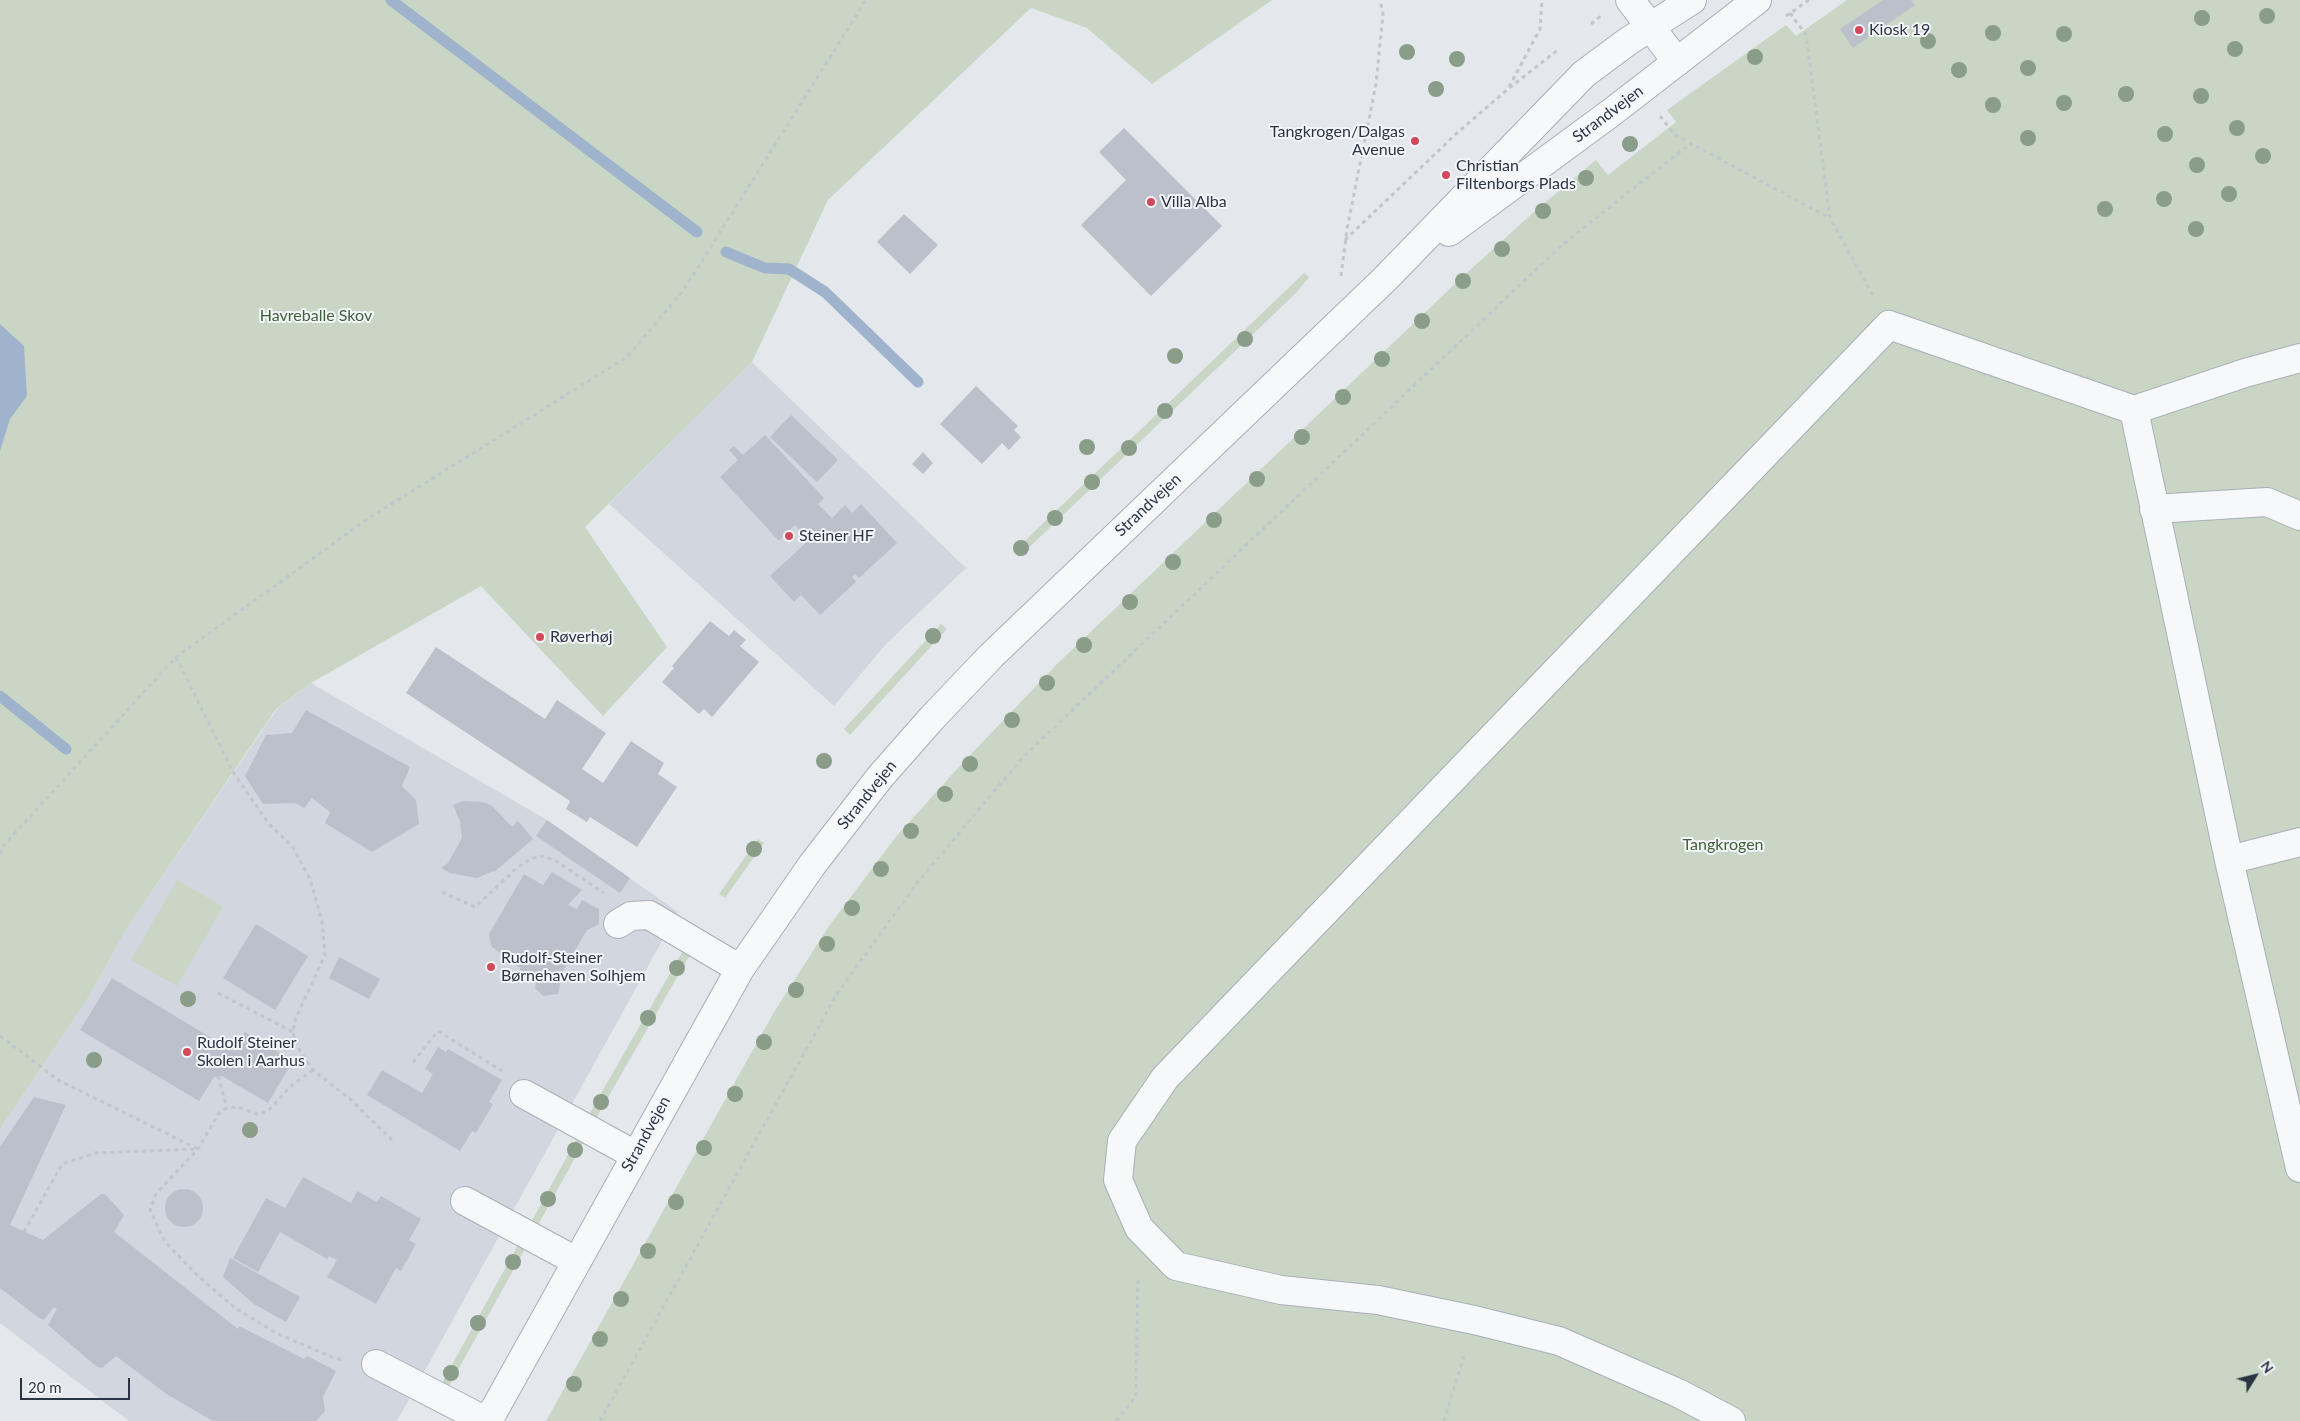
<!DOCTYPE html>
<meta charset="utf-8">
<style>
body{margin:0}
#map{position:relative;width:2300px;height:1421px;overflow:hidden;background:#e4e7ec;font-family:Lato,sans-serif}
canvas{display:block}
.north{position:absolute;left:2230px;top:1351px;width:50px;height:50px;-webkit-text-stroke:4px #f4f6f9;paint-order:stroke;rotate:54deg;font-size:14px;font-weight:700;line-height:20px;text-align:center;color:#2b3445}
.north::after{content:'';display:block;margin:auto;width:18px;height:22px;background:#2b3445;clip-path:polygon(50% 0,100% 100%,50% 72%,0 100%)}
.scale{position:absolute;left:20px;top:1378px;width:110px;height:22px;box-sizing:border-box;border:2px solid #2b3445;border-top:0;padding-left:6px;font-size:15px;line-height:18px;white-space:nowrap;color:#2b3445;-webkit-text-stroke:4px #f4f6f9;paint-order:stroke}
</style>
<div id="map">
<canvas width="2300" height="1421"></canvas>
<div class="north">N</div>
<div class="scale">20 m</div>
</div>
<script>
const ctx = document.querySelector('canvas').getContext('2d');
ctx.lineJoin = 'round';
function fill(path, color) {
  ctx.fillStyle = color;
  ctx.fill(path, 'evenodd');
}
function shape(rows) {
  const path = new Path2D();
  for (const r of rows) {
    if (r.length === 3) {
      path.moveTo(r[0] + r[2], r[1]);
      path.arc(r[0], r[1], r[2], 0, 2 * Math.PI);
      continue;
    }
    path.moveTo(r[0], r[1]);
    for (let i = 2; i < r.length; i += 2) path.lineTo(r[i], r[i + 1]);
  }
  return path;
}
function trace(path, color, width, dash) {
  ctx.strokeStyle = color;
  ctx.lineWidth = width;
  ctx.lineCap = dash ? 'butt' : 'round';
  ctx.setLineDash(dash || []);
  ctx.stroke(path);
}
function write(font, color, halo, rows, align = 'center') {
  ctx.font = font + ' Lato,sans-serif';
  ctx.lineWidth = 4;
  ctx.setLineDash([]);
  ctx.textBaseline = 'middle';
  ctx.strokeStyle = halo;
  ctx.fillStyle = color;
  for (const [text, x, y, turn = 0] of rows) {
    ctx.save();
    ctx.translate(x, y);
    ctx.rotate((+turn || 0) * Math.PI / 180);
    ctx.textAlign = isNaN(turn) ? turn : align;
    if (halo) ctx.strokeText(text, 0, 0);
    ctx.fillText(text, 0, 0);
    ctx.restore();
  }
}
fill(shape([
 [752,362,966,568,886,644,834,706,609,504],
 [311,683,547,820,678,912,397,1421,129,1421,0,1323,0,1129,86,1001,127,928,277,709]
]), '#d2d6de');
fill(shape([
 [0,0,1272,0,1152,84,1087,28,1031,8,828,200,752,362,585,527,667,647,603,716,481,586,311,683,276,709,127,928,86,1001,0,1129],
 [1847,0,2300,0,2300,1421,546,1421,774,1012,829,926,895,838,956,770,1057,664,1459,280,1535,211,1596,160,1608,175,1676,122,1667,110,1786,25,1796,36],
 [1304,273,1309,277,1296,293,1019,557,1013,552],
 [941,624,947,629,850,735,844,729],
 [758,839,764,843,725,898,719,894],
 [177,880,223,907,177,986,131,960],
 [684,949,691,953,595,1120,588,1116],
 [576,1140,583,1143,537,1227,530,1224],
 [518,1245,525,1249,448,1388,441,1385]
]), '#c9d6c5');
fill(shape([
 [0,324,24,346,27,396,10,419,0,451]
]), '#9fb4cc');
trace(shape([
 [391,0,697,232],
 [726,252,765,268,789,269,825,292,918,382],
 [0,696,66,749]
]), '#9fb4cc', 11);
fill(shape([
 [1883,0,1911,0,1915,5,1853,48,1840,29],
 [1124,128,1222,226,1151,296,1081,225,1126,180,1099,152],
 [904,214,938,245,910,274,877,242],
 [976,386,1018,426,1014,430,1021,437,1009,450,1002,443,982,464,940,424],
 [791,415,838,460,817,482,770,437],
 [765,435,824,498,818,504,832,518,845,505,852,513,861,504,897,543,859,578,855,574,852,577,856,582,820,615,801,595,794,602,770,576,809,540,795,525,779,541,720,477,738,460,729,450,734,446,743,455],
 [923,452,933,463,923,474,912,464],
 [710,621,729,636,734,630,746,640,740,646,759,662,712,717,704,709,699,714,662,682,674,668,672,666],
 [436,647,545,719,557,700,606,733,582,769,603,783,631,741,664,763,658,774,677,787,637,847,590,817,587,822,566,809,570,801,406,693],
 [306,710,410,767,402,786,416,800,419,824,372,852,325,823,330,812,312,798,304,808,295,803,263,804,245,776,266,735,292,733],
 [463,801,482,802,491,805,512,827,518,821,533,839,494,872,493,871,477,878,450,873,441,868,448,863,462,838,460,821,453,805],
 [547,820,630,878,620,893,536,836],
 [552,872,582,890,568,905,577,909,582,900,599,909,599,924,587,930,563,971,558,994,543,996,535,988,536,982,519,974,520,968,491,946,489,934,524,874,543,885],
 [256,924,308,956,275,1010,223,978],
 [339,957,380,979,369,999,329,978],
 [112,978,233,1051,245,1032,293,1061,268,1103,222,1076,214,1077,199,1101,80,1030],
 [438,1047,446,1052,448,1049,502,1080,489,1102,493,1104,476,1133,472,1131,460,1151,367,1095,382,1070,422,1093,433,1074,425,1069],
 [34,1097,66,1105,10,1225,43,1240,101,1194,105,1194,124,1215,114,1232,238,1329,239,1326,304,1359,307,1356,336,1371,323,1397,325,1411,316,1421,213,1421,168,1395,116,1356,102,1368,97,1367,48,1325,57,1309,54,1307,44,1320,39,1318,0,1288,0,1147],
 [303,1177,351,1203,357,1191,377,1202,381,1196,421,1219,409,1240,416,1244,401,1271,396,1268,376,1304,327,1277,337,1260,329,1256,327,1259,280,1232,258,1272,233,1258,266,1198,285,1208],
 [184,1208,19],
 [230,1258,300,1297,286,1322,254,1304,223,1277]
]), '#bbc0ca');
const minor = shape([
 [1630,0,1677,62],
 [1449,232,1612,112,1757,0],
 [2300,358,2245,373,2134,410,2229,860,2300,1168],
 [2154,509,2267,502,2300,516],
 [2229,860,2300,842],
 [618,924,631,916,649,915,740,969],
 [524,1094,635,1155],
 [465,1201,576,1261],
 [376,1364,486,1421],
 [488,1421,740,969,812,865,880,777,932,718,991,656,1385,279,1584,74,1627,42,1692,0],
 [1731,1421,1678,1393,1559,1341,1474,1320,1378,1300,1281,1290,1176,1266,1139,1228,1118,1180,1122,1141,1165,1078,1889,325,2134,410]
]);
trace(minor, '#a9aeb7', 30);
trace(shape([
 [1790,13,1806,35,1830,218,1874,297],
 [1786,16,1809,0],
 [1591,24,1602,15],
 [1509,87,1540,29,1542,0],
 [1660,116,1675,135,1830,218],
 [1345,240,1457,133,1508,89,1559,49],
 [1341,276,1347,229,1376,84,1383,14,1380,0],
 [176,657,233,772,269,824,292,846,310,879,322,921,325,955,295,1020,293,1032,296,1045,313,1070,350,1099,392,1140],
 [0,854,4,845,176,657,369,518,627,357,683,291,866,0],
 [442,892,475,907,518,867,532,858,543,856,556,861,604,893],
 [218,993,293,1032],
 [0,1036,58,1080,198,1149],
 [413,1062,438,1031,502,1071],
 [313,1070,292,1085,267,1112,257,1114,238,1107,227,1108,219,1113,198,1149,156,1194,150,1210,165,1242,198,1276,235,1308,276,1333,334,1358,344,1360],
 [218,1076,227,1108],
 [24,1232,62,1164,95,1153,197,1149],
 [600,1421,838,992,918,882,1023,757,1562,245,1691,143],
 [1116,1421,1136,1396,1138,1276],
 [1444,1421,1465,1352]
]), '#c2c5cb', 3, [4, 4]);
trace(minor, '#f7f8fa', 28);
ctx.fillStyle = '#899d89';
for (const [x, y] of [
 [2267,16],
 [2202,18],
 [1993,33],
 [2064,34],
 [1928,41],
 [2235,49],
 [1407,52],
 [1755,57],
 [1457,59],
 [2028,68],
 [1959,70],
 [1436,89],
 [2126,94],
 [2201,96],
 [2064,103],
 [1993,105],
 [2237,128],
 [2165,134],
 [2028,138],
 [1630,144],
 [2263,156],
 [2197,165],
 [1586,178],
 [2229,194],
 [2164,199],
 [2105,209],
 [1543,211],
 [2196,229],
 [1502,249],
 [1463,281],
 [1422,321],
 [1245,339],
 [1175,356],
 [1382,359],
 [1343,397],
 [1165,411],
 [1302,437],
 [1087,447],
 [1129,448],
 [1257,479],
 [1092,482],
 [1055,518],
 [1214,520],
 [1021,548],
 [1173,562],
 [1130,602],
 [933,636],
 [1084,645],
 [1047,683],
 [1012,720],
 [824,761],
 [970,764],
 [945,794],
 [911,831],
 [754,849],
 [881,869],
 [852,908],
 [827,944],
 [677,968],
 [796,990],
 [188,999],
 [648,1018],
 [764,1042],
 [94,1060],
 [735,1094],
 [601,1102],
 [250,1130],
 [704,1148],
 [575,1150],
 [548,1199],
 [676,1202],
 [648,1251],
 [513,1262],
 [621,1299],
 [478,1323],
 [600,1339],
 [451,1373],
 [574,1384]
]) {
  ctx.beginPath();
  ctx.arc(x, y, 8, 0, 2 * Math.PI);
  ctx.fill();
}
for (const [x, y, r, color] of [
 [1859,30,5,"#d1495b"],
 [1415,141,5,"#d1495b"],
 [1446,175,5,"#d1495b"],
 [1151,202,5,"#d1495b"],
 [789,536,5,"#d1495b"],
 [540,637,5,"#d1495b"],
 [491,967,5,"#d1495b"],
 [187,1052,5,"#d1495b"]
]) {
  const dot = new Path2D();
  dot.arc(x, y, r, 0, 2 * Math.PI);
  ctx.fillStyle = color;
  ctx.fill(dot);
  trace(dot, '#f4f6f9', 2);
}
write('16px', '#2b3445', '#f4f6f9', [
 ["Kiosk 19",1869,30],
 ["Tangkrogen/Dalgas",1405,132,"right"],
 ["Avenue",1405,150,"right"],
 ["Christian",1456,166],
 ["Filtenborgs Plads",1456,184],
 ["Villa Alba",1161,202],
 ["Steiner HF",799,536],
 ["Røverhøj",550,637],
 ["Rudolf-Steiner",501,958],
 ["Børnehaven Solhjem",501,976],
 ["Rudolf Steiner",197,1043],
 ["Skolen i Aarhus",197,1061]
], 'left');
write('16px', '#2b3445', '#f4f6f9', [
 ["Strandvejen",1608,114,-37],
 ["Strandvejen",1148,505,-43],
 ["Strandvejen",867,795,-51],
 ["Strandvejen",646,1134,-61]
]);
write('16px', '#3f6138', '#f4f6f9', [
 ["Havreballe Skov",316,316],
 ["Tangkrogen",1723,845]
]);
</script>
